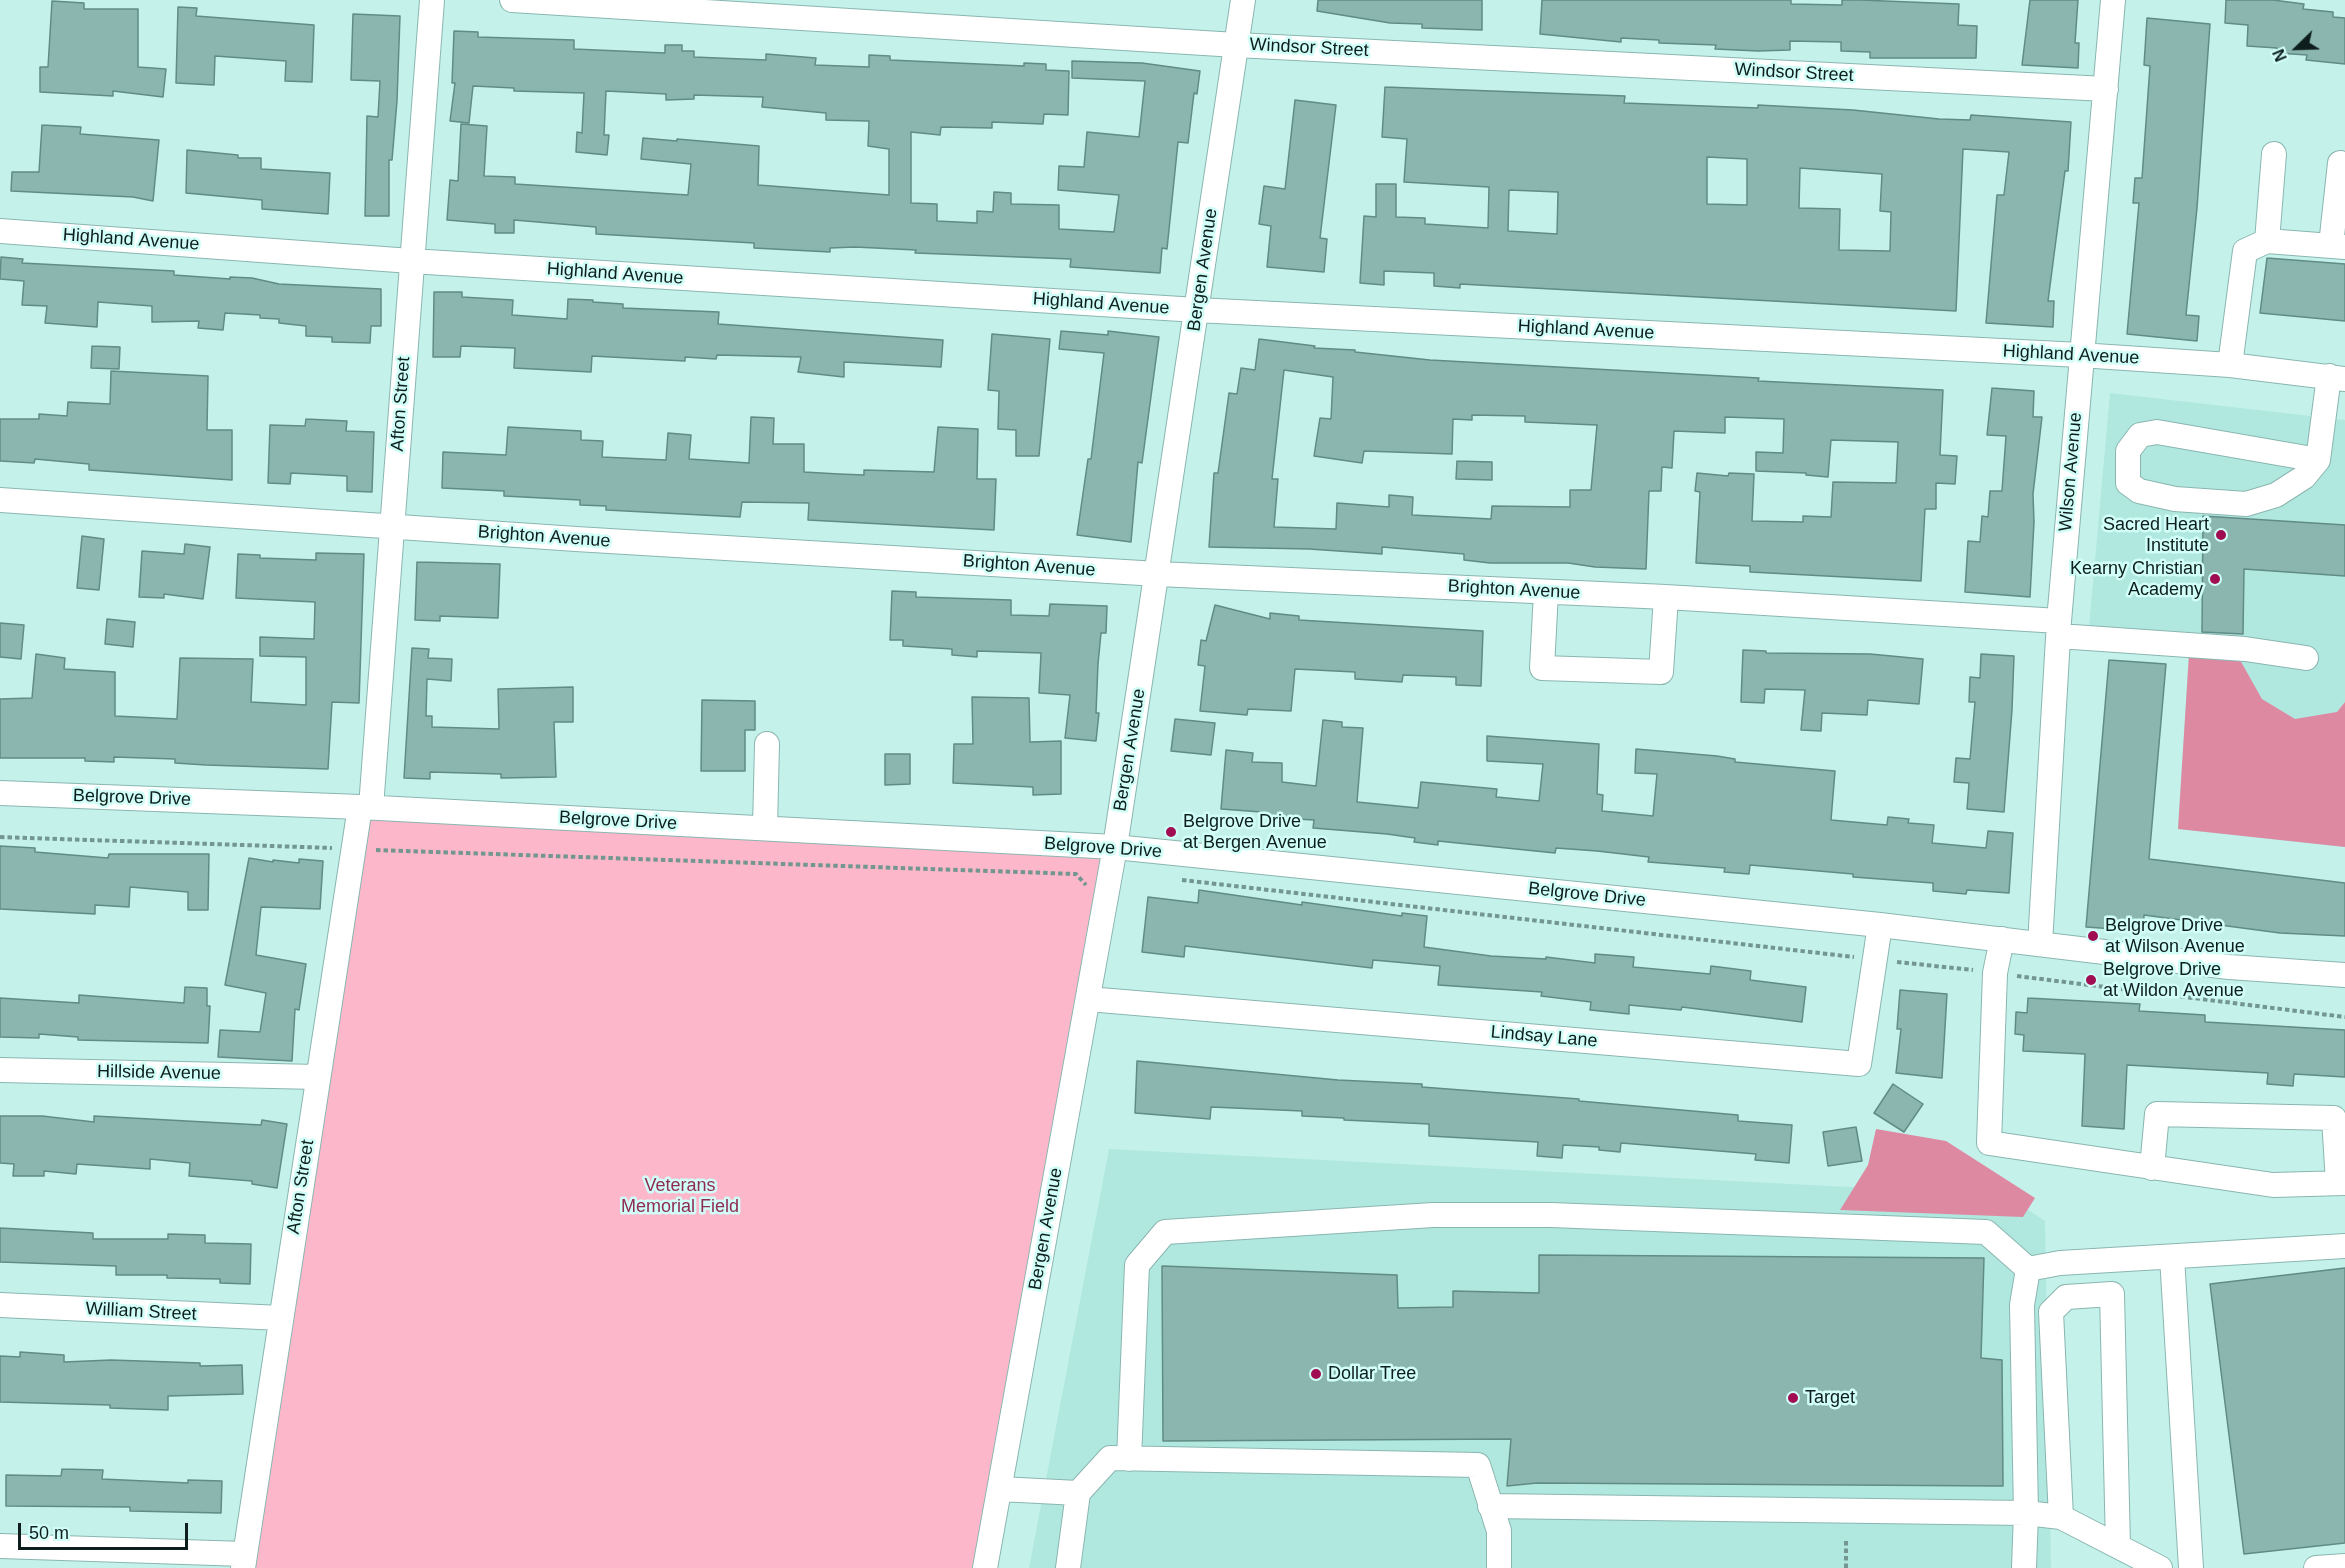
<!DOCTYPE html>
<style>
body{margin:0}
#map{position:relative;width:2345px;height:1568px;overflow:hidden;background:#c4f2eb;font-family:Arial,sans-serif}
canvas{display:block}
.north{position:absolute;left:2267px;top:18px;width:60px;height:60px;-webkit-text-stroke:4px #d1fff8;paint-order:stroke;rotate:247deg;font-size:16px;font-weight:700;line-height:24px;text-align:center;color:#0d1e1c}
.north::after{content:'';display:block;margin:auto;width:21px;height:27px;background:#0d1e1c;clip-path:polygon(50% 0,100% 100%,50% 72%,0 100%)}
.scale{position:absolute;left:18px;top:1523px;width:170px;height:27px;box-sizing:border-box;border:3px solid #0d1e1c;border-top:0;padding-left:8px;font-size:18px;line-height:21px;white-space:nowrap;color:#0d1e1c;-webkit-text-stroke:4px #d1fff8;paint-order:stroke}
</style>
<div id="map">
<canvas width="2345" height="1568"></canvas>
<div class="north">N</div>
<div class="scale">50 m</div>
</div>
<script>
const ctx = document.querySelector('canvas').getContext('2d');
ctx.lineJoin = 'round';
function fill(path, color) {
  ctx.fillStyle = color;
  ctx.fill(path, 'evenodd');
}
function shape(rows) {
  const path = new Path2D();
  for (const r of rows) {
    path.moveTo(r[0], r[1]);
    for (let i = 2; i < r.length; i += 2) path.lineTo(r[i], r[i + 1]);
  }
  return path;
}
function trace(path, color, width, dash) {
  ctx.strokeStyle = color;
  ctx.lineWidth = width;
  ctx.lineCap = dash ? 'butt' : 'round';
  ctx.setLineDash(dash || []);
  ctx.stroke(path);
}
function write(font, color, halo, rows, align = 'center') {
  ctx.font = font + ' Arial,sans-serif';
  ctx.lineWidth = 5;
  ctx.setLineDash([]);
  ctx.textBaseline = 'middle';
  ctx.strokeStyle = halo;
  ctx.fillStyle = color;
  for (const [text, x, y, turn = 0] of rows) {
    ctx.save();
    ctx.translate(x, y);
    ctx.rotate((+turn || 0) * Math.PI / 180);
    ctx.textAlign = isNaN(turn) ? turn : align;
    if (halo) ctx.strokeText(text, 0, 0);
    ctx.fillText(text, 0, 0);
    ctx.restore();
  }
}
fill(shape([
 [2110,393,2345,420,2345,847,2178,829,2189,654,2087,649],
 [1109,1149,2006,1195,2045,1221,2051,1568,1029,1568]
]), '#b0e8e0');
fill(shape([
 [359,814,1125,844,990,1568,245,1568]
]), '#fcb8ca');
fill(shape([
 [2189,654,2240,660,2262,699,2295,719,2337,712,2345,702,2345,847,2178,829],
 [1876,1129,1946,1141,2035,1198,2023,1217,1840,1210,1868,1165]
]), '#de89a2');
const building = shape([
 [1318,0,1482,0,1482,30,1422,28,1422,24,1390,23,1317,11,1318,0],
 [1542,0,1791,0,1791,4,1842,5,1842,0,1860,0,1959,4,1958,25,1977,26,1976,58,1870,58,1870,52,1841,51,1841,42,1790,41,1790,50,1758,51,1715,49,1716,45,1659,43,1659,40,1621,38,1621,42,1540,34,1542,0],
 [2030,0,2078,0,2075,43,2079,43,2078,68,2022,65,2030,0],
 [2226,0,2273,0,2304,4,2303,9,2333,12,2333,17,2345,18,2345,64,2306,60,2307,55,2277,53,2277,48,2247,46,2248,25,2225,23,2226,0],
 [52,1,84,3,84,9,138,9,138,67,166,69,163,97,113,91,113,96,40,92,40,67,48,67,52,1],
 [178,7,197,8,196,16,314,25,312,82,285,81,286,61,215,56,214,85,176,83,178,7],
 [353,14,400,16,397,101,392,160,389,160,389,216,365,216,367,116,378,117,380,81,351,80,353,14],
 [2147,18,2210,24,2197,208,2186,315,2199,316,2197,341,2127,334,2139,203,2133,203,2135,178,2142,178,2150,66,2144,65,2147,18],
 [454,31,478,32,478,37,574,40,574,49,665,53,665,45,682,45,682,51,694,51,694,57,766,60,766,54,816,58,815,65,869,67,869,55,890,56,890,60,1024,66,1024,63,1046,64,1046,70,1069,71,1068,115,1044,114,1043,124,992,122,992,128,941,127,940,135,911,132,911,203,937,204,937,221,977,223,977,211,993,212,994,192,1011,193,1011,204,1059,205,1059,229,1114,232,1119,195,1058,190,1059,166,1084,167,1087,132,1139,137,1145,81,1072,78,1072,61,1142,63,1200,71,1197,94,1194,93,1188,143,1178,142,1167,249,1162,248,1160,273,1070,267,1071,259,915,253,916,250,855,247,830,248,830,252,754,248,754,243,596,234,596,227,514,220,514,233,495,233,495,224,447,220,450,180,458,181,461,124,487,126,484,176,515,177,515,184,688,195,691,164,641,159,643,138,677,141,677,139,759,146,758,185,889,195,889,149,868,146,869,121,826,120,826,113,762,107,763,97,694,95,694,99,666,100,666,94,606,91,604,135,609,135,607,155,576,152,577,132,582,133,584,93,514,91,514,88,473,86,469,123,450,121,455,83,452,83,454,31],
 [1385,87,1625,96,1624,103,1758,108,1758,105,1853,110,1939,119,1970,120,1971,115,2071,122,2068,171,2065,171,2048,301,2054,301,2053,327,1986,323,1997,195,2004,195,2009,152,1963,149,1956,311,1460,284,1460,288,1434,286,1434,273,1384,271,1384,285,1360,283,1364,216,1376,217,1376,184,1396,184,1396,217,1425,218,1425,224,1488,228,1489,187,1404,182,1407,139,1382,137,1385,87],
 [1707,157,1747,159,1747,205,1707,204,1707,157],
 [1800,168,1882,174,1880,211,1891,212,1890,251,1839,250,1840,209,1799,208,1800,168],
 [1509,190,1558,192,1557,234,1508,231,1509,190],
 [1295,100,1336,105,1320,238,1327,239,1324,272,1267,267,1271,226,1259,224,1264,186,1285,189,1295,100],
 [42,125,81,127,80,134,159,140,153,201,133,197,11,191,12,172,39,172,42,125],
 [187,150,238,155,238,158,261,158,261,169,330,173,328,214,262,209,262,200,186,193,187,150],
 [1,257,23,259,22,263,174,271,174,275,230,279,230,277,252,278,279,284,381,289,381,326,371,326,370,343,332,342,332,337,306,336,306,326,279,323,279,319,260,318,260,315,225,313,223,330,198,328,199,321,152,322,152,306,98,302,97,327,45,323,47,306,22,305,24,281,0,279,1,257],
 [2267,258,2345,264,2345,321,2260,313,2267,258],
 [434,292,462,292,462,297,513,300,512,315,567,319,568,299,593,300,593,302,623,304,623,308,719,312,718,324,943,340,941,367,844,362,844,377,798,372,801,357,717,355,716,359,685,357,685,361,592,356,591,372,514,368,515,348,461,346,460,357,433,357,434,292],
 [1061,331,1108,335,1108,331,1159,337,1142,463,1138,462,1131,542,1077,535,1088,459,1091,459,1104,353,1059,349,1061,331],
 [992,334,1050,339,1039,456,1016,456,1016,430,998,429,999,391,988,390,992,334],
 [1259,339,1315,346,1314,348,1355,350,1355,352,1430,360,1759,378,1758,381,1943,390,1940,455,1957,456,1955,484,1936,483,1936,509,1925,509,1921,581,1750,572,1750,566,1696,563,1700,492,1695,491,1697,473,1728,476,1729,473,1754,474,1752,521,1803,522,1803,516,1831,517,1833,482,1896,483,1898,442,1831,440,1828,477,1806,475,1806,473,1756,471,1756,452,1783,453,1784,419,1725,417,1725,433,1674,431,1672,468,1662,467,1661,491,1649,491,1646,569,1595,567,1568,563,1490,563,1464,560,1464,554,1382,547,1382,554,1309,549,1209,547,1214,473,1218,473,1229,393,1237,394,1241,368,1255,370,1259,339],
 [1284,370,1333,377,1331,419,1320,418,1314,456,1362,463,1364,451,1452,454,1453,419,1472,420,1472,415,1525,416,1525,422,1597,425,1591,490,1570,490,1570,507,1492,506,1491,519,1412,515,1413,497,1389,495,1389,507,1337,503,1336,529,1274,527,1278,479,1272,479,1284,370],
 [92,346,120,347,119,369,91,368,92,346],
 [111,371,208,376,207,430,232,430,232,480,89,470,89,464,35,459,34,463,0,461,0,419,39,419,39,414,67,416,68,402,110,404,111,371],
 [1992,388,2034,391,2033,417,2042,417,2033,494,2034,522,2030,597,1965,592,1968,541,1980,542,1982,516,1988,517,1990,491,2002,491,2006,436,1987,435,1992,388],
 [751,417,774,418,773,444,804,444,804,472,839,474,864,475,864,470,934,472,938,427,978,429,977,479,996,479,994,530,808,520,809,503,742,502,740,517,606,510,606,506,580,505,580,500,504,496,504,491,442,488,443,452,506,455,508,427,581,431,581,440,603,441,602,457,666,460,668,433,691,435,689,459,749,463,751,417],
 [306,419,347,421,346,431,374,432,372,492,347,491,347,476,291,473,290,484,268,483,270,425,305,426,306,419],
 [1457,461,1492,462,1492,480,1456,479,1457,461],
 [2203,516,2345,525,2345,576,2244,569,2243,634,2202,632,2203,516],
 [82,536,104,539,99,590,77,588,82,536],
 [185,544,210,547,203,599,164,594,164,598,139,597,142,551,184,554,185,544],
 [316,553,364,554,359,703,332,702,328,769,206,765,175,763,175,759,114,757,114,762,85,761,85,758,0,758,0,699,32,698,36,654,65,658,64,669,115,672,115,716,177,719,180,658,253,659,251,702,306,705,306,657,260,656,260,637,314,639,315,602,236,598,238,554,260,555,260,558,316,560,316,553],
 [417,562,500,564,498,618,440,616,440,621,415,620,417,562],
 [892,591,916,592,916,597,1011,600,1011,615,1049,616,1050,604,1107,606,1106,633,1101,633,1098,664,1096,713,1099,713,1096,741,1065,738,1070,695,1039,693,1041,653,977,651,977,657,952,655,952,649,903,646,903,640,890,640,892,591],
 [1215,605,1270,619,1270,613,1299,616,1299,620,1483,631,1481,686,1456,685,1456,677,1403,675,1402,682,1355,679,1355,672,1295,669,1291,711,1248,709,1247,715,1200,711,1205,666,1198,665,1201,640,1206,641,1215,605],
 [107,619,135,622,133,647,105,644,107,619],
 [0,623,24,625,21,659,0,657,0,623],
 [412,648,429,649,428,658,452,659,451,681,427,679,426,716,432,716,432,727,499,729,498,689,573,687,573,722,554,722,556,777,501,778,501,774,430,772,430,779,404,778,412,648],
 [1743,650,1766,651,1766,653,1870,654,1923,659,1919,704,1868,700,1867,715,1822,713,1821,731,1801,730,1805,690,1765,689,1764,703,1741,702,1743,650],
 [1981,654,2014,656,2012,710,2004,812,1967,809,1969,783,1954,782,1956,758,1970,759,1975,702,1969,702,1970,677,1980,678,1981,654],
 [2109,660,2166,664,2149,859,2345,883,2345,936,2280,933,2144,915,2143,931,2086,927,2109,660],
 [972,697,1029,698,1030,742,1061,741,1061,794,1033,795,1033,787,953,783,954,744,973,744,972,697],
 [702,700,755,701,755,730,745,730,745,771,701,771,702,700],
 [1175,719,1215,723,1211,755,1171,751,1175,719],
 [1323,720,1342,722,1342,727,1363,728,1357,802,1418,808,1421,782,1497,789,1496,797,1539,801,1543,764,1487,761,1487,736,1599,744,1597,794,1603,795,1602,811,1653,816,1657,774,1635,773,1636,749,1717,756,1735,759,1735,762,1835,771,1831,820,1887,825,1888,817,1909,819,1908,823,1934,825,1932,843,1986,848,1988,831,2013,833,2009,893,1967,890,1966,894,1933,891,1933,883,1853,877,1853,874,1750,865,1749,874,1724,872,1725,868,1648,862,1649,857,1597,851,1556,848,1555,853,1438,841,1438,845,1414,842,1415,838,1387,834,1313,828,1314,820,1261,817,1261,812,1221,809,1226,750,1253,753,1252,762,1282,763,1282,782,1316,786,1323,720],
 [885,754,910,754,910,784,885,785,885,754],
 [0,846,35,848,35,852,108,858,109,854,209,854,208,910,188,910,188,892,130,887,129,907,95,905,95,914,0,909,0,846],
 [249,858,273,862,273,860,299,863,299,859,323,861,320,909,261,907,256,955,306,964,299,1010,295,1009,292,1061,218,1057,220,1030,260,1032,266,993,225,985,249,858],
 [1199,890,1302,905,1302,902,1402,916,1402,913,1427,916,1424,947,1491,956,1546,959,1546,957,1595,963,1595,954,1634,957,1633,967,1710,974,1711,966,1751,971,1750,980,1806,987,1802,1022,1682,1007,1681,1010,1629,1005,1629,1014,1590,1010,1591,1002,1541,996,1542,992,1438,985,1440,966,1373,960,1372,968,1185,946,1184,957,1142,952,1148,897,1198,903,1199,890],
 [185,987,207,988,207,1006,210,1006,208,1043,78,1040,78,1037,39,1034,39,1038,0,1037,0,998,79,1003,79,995,184,1003,185,987],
 [1900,990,1947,994,1942,1078,1896,1073,1901,1029,1897,1029,1900,990],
 [2028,998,2140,1004,2139,1011,2205,1015,2205,1022,2345,1030,2345,1077,2294,1074,2293,1086,2267,1084,2268,1073,2127,1065,2124,1129,2082,1126,2085,1054,2023,1051,2024,1035,2015,1034,2016,1012,2027,1013,2028,998],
 [1137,1061,1338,1080,1422,1084,1422,1087,1579,1099,1579,1101,1738,1115,1738,1121,1792,1125,1789,1163,1755,1160,1756,1154,1621,1143,1620,1152,1599,1150,1599,1147,1563,1145,1562,1158,1537,1156,1538,1142,1429,1136,1429,1124,1344,1120,1344,1118,1302,1116,1302,1111,1211,1107,1210,1119,1135,1113,1137,1061],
 [1893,1084,1923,1104,1904,1132,1874,1113,1893,1084],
 [0,1116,42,1116,94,1122,94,1116,261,1125,262,1120,287,1124,277,1188,252,1184,252,1181,189,1176,190,1163,150,1159,150,1169,77,1164,76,1174,44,1171,44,1176,13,1176,14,1164,0,1163,0,1116],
 [1856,1127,1862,1161,1828,1166,1823,1132,1856,1127],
 [0,1228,93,1233,93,1239,168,1239,168,1234,205,1235,205,1243,251,1244,250,1284,220,1283,220,1279,167,1278,167,1275,116,1275,116,1266,0,1262,0,1228],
 [1539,1255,1984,1258,1981,1358,2002,1360,2003,1486,1537,1483,1507,1486,1511,1439,1163,1441,1162,1266,1397,1275,1398,1308,1453,1307,1453,1291,1539,1293,1539,1255],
 [2345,1268,2345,1543,2244,1554,2210,1284,2345,1268],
 [20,1352,64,1355,64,1362,111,1360,200,1363,200,1366,242,1365,243,1394,168,1396,168,1410,110,1408,110,1405,0,1402,0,1356,20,1357,20,1352],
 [62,1469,103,1470,102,1479,188,1483,188,1480,222,1481,221,1513,130,1511,130,1507,6,1506,6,1475,61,1476,62,1469]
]);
fill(building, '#8ab6af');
trace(building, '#608c85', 1.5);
const minor = shape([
 [512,0,1236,45,2106,89],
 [0,231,411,261,1197,310,2080,355,2230,365,2345,379],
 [2267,241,2345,247],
 [2331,245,2340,163],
 [2230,365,2245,251,2267,241,2274,154],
 [2318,460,2157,432,2140,435,2128,451,2128,483,2139,491,2175,499,2246,504,2276,495,2304,477,2318,460,2329,376],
 [0,500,576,539,1158,574,1666,597,2059,621],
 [1546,592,1542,668,1661,672,1666,597],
 [2059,636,2245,649,2306,658],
 [0,793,360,807,1115,847,1880,925,2229,967,2345,975],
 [371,807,432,0],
 [765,828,767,744],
 [2002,939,1995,973,1989,1143,2273,1185,2345,1183],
 [2040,944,2059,621,2113,0],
 [1088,999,1859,1064,1880,925],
 [0,1070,318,1077],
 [2152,1168,2157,1114,2334,1118,2338,1183],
 [2172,1257,2191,1568],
 [0,1305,281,1318],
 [1129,1459,1137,1265,1165,1232,1433,1215,1551,1215,1986,1232,2028,1269],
 [1000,1489,1078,1493],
 [1490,1506,2026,1513,2024,1568],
 [2061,1517,2051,1312,2066,1297,2112,1294,2118,1546],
 [0,1546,245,1554],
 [243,1568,360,807],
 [985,1568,1115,847,1243,0],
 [1068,1568,1078,1493,1110,1458,1478,1465,1499,1531,1499,1568],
 [2160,1568,2061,1517,2026,1513,2022,1305,2028,1269,2060,1263,2345,1246],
 [2316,1568,2345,1566]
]);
trace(minor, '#8ab6b0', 26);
trace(shape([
 [0,837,332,848],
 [376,850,1076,874,1086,885],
 [1182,880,1854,957],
 [1897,962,1973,970],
 [2017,976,2345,1017],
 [1846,1568,1846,1540]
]), '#749691', 4, [4.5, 3]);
trace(minor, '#fff', 24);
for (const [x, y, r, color] of [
 [2221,535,6,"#a10d52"],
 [2215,579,6,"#a10d52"],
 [1171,832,6,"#a10d52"],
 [2093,936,6,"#a10d52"],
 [2091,980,6,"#a10d52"],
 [1316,1374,6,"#a10d52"],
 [1793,1398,6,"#a10d52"]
]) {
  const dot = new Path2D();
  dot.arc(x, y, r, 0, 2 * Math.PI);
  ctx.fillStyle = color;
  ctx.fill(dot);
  trace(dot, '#d1fff8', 2);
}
write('18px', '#0d1e1c', '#d1fff8', [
 ["Windsor Street",1309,48,3],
 ["Windsor Street",1794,73,3],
 ["Highland Avenue",131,240,4],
 ["Bergen Avenue",1203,270,-82],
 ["Highland Avenue",615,274,4],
 ["Highland Avenue",1101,304,4],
 ["Highland Avenue",1586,330,3],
 ["Highland Avenue",2071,355,3],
 ["Afton Street",401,404,-86],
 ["Wilson Avenue",2071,472,-85],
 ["Brighton Avenue",544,537,4],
 ["Brighton Avenue",1029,566,4],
 ["Brighton Avenue",1514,590,3],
 ["Bergen Avenue",1130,750,-81],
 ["Belgrove Drive",132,798,2],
 ["Belgrove Drive",618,821,3],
 ["Belgrove Drive",1103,848,4],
 ["Belgrove Drive",1587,895,6],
 ["Lindsay Lane",1544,1037,5],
 ["Hillside Avenue",159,1073,1],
 ["Afton Street",301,1187,-81],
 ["Bergen Avenue",1046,1229,-80],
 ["William Street",141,1312,3]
]);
write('18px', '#0d1e1c', '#d1fff8', [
 ["Sacred Heart",2209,525,"right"],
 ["Institute",2209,546,"right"],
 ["Kearny Christian",2203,569,"right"],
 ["Academy",2203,590,"right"],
 ["Belgrove Drive",1183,822],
 ["at Bergen Avenue",1183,843],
 ["Belgrove Drive",2105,926],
 ["at Wilson Avenue",2105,947],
 ["Belgrove Drive",2103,970],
 ["at Wildon Avenue",2103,991],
 ["Dollar Tree",1328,1374],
 ["Target",1805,1398]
], 'left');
write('18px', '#8f2c51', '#d1fff8', [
 ["Veterans",680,1186],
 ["Memorial Field",680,1207]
]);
</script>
